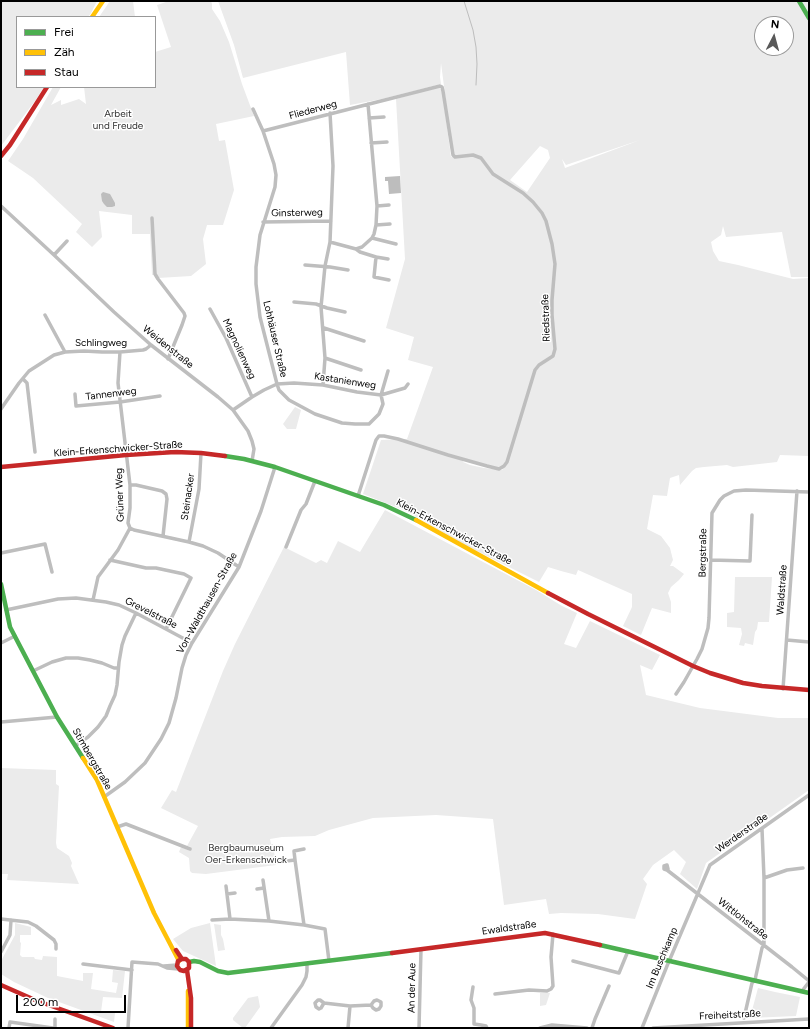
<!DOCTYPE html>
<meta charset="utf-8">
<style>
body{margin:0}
#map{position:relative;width:810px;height:1029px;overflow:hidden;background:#fff;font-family:Figtree,sans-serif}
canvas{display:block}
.frame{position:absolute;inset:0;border:2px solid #000;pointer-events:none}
.legend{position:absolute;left:16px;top:16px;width:140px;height:72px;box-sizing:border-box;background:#fff;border:1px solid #999;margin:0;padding:5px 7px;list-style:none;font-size:12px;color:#000}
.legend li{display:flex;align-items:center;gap:8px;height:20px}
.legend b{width:20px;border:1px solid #999}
.north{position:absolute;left:754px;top:16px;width:40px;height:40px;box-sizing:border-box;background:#fff;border:1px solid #999;border-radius:50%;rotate:6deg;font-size:11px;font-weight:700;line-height:16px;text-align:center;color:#000}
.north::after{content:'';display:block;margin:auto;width:14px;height:18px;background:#595959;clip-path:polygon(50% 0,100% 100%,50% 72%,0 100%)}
.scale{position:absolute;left:16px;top:995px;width:110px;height:18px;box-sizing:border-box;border:2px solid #000;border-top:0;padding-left:5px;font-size:12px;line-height:14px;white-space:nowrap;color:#000;-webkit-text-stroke:3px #fff;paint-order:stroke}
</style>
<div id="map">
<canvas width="810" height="1029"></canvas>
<div class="frame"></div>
<ul class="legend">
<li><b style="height:5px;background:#4caf50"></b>Frei</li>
<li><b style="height:5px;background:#ffc107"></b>Zäh</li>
<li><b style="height:5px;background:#c62828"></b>Stau</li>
</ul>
<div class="north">N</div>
<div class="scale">200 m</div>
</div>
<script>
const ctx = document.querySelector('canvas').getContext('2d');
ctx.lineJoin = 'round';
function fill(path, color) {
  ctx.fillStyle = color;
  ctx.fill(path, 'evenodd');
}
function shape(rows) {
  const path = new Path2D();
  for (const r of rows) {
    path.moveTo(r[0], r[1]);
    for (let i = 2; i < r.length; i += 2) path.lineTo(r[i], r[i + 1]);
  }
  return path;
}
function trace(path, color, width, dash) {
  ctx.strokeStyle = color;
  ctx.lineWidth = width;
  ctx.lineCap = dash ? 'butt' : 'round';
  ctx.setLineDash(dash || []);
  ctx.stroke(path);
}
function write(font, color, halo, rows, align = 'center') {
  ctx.font = font + ' Figtree,sans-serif';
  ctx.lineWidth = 3;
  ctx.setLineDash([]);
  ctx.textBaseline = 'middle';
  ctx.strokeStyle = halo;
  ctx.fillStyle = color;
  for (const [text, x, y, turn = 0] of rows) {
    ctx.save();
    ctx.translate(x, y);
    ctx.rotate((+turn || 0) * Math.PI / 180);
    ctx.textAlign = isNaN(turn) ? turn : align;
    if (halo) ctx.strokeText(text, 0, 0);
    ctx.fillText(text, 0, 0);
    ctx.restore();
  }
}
fill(shape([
 [1,1,97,1,90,15,87,17,17,17,17,87,44,87,35,101,1,146],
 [110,1,133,1,135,17,99,17],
 [169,1,211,1,212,4,212,9,220,21,229,42,242,84,254,116,216,124,219,141,225,140,234,190,223,225,207,225,203,239,206,264,191,276,158,278,157,275,152,275,150,234,132,234,132,215,99,211,102,237,92,247,76,232,82,224,33,178,8,161,23,139,53,87,61,87,51,105,61,100,61,105,79,99,86,104,84,87,155,87,155,52,171,47,157,5],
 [218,1,799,1,803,7,803,1,809,1,809,277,791,277,782,232,726,237,723,226,721,235,711,242,713,251,719,261,738,265,793,279,809,278,809,456,780,455,777,462,733,467,727,465,704,467,696,468,692,471,680,485,679,475,670,478,667,496,653,495,647,529,661,536,670,548,673,560,670,566,673,566,684,574,679,580,671,587,668,593,671,602,671,613,652,608,641,635,623,626,632,607,632,594,578,570,576,575,561,571,548,567,539,582,467,546,406,511,363,494,381,440,407,439,433,367,408,360,414,337,386,328,405,259,396,99,439,87,442,90,451,157,453,156,441,63,440,77,441,84,382,99,350,105,346,52,243,78,234,45],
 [762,24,786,24,786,48,762,48],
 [640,140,565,168,562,159,566,165],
 [540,146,548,150,550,158,527,192,510,180],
 [464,459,503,469,502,470,484,468,470,465,463,462],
 [295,407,301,410,296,429,287,429,283,424],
 [385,510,536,590,562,606,577,613,564,644,576,648,590,621,660,655,652,670,640,665,646,695,700,708,778,718,809,718,809,790,706,863,697,889,680,874,686,862,674,850,653,865,643,879,647,884,635,919,598,914,561,913,549,914,546,899,504,905,493,819,436,815,373,818,329,830,315,836,282,837,270,839,271,844,273,844,276,865,206,874,192,873,190,871,189,858,179,852,181,847,190,851,191,847,187,846,198,826,161,808,172,790,176,792,223,671,235,644,284,547,316,563,321,560,327,563,338,541,360,552],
 [735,577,772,577,769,622,758,622,757,629,755,632,753,645,745,643,744,646,739,645,742,634,741,628,727,627,727,613,734,612],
 [1,768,56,770,56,784,59,786,56,843,57,848,69,856,72,863,71,866,79,884,7,880,8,874,1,874],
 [15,923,31,927,31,935,20,935,20,942,21,943,20,955,22,957,34,957,35,959,42,960,43,956,57,957,57,976,83,981,83,973,93,973,91,989,116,993,118,983,112,982,113,970,125,971,122,998,103,997,101,1012,115,1013,114,1022,48,998,14,982,1,974,1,961,15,935],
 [210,923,216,966,183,951,173,939,191,928],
 [214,924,221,925,221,935,223,939,225,950,218,951],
 [758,988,775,992,800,997,796,1016,750,1018],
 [540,993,550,993,546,1005,540,1006],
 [258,996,260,1007,245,1028,243,1028,233,1020,233,1018,248,998]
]), '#ebebeb');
fill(shape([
 [400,176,401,193,389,194,388,181,385,181,385,177],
 [103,192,110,194,115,203,115,206,112,207,107,207,104,204,102,201,101,194]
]), '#bdbdbd');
trace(shape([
 [464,1,473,30,476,47,477,64,476,85]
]), '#bdbdbd', 1);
trace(shape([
 [369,118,384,117],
 [263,131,440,86,442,87,443,91,453,155,455,157,473,155,481,158,493,174,523,193,533,202,542,213,546,221,552,244,555,264,552,300,552,315,555,349,553,356,539,365,535,370,507,462,504,466,499,469,487,466,448,455,398,439,384,436,379,436,376,440,358,496],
 [371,143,387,142],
 [1,206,54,255,114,312,151,345,218,397,233,410,248,431,252,441,254,449,252,461],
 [377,206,389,205],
 [152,218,155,274,158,279,184,313,185,316,182,325,168,359],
 [263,222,331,221],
 [376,225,390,224],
 [372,238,396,244],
 [330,242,356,249,360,252,376,257,374,277,389,280],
 [356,249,362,247,372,238,374,234,376,225,377,206,368,104],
 [54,255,67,241],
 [376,257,388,259],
 [305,265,330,267,348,270],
 [294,302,316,304,327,308,345,312],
 [210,309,226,338,252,397],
 [45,315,65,352],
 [324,328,364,341],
 [325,358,361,370],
 [388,371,381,395,405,388,408,384],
 [23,379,27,383,35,452],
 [294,383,323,385,357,392,381,395,383,404,379,414,369,424,355,424,342,423,315,414,289,400,279,390,277,384,294,383],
 [323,385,325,358,321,307,325,266,330,242,333,166,330,113],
 [75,394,76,406,120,402,160,396],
 [1,409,19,383,29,371,54,355,65,352,84,351,102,352,120,352,143,350,146,349,151,345],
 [233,410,252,397,264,390,277,384,260,317,256,284,256,267,260,235,275,187,276,175,274,164,263,131,253,109],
 [130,485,136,485,162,491,166,494,167,499,163,536],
 [130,528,134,530,189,542,203,546,218,553,239,567],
 [189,542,199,489,201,453],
 [286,547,301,510,306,504,315,481],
 [1,553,45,544,52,572],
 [110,560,146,568,156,568,184,574,191,578,166,629],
 [710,560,750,561,752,515],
 [93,600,98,577,118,550,130,528,128,523,130,508,130,485,118,383,120,352],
 [6,610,58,599,76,598,106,602,119,605,136,613,192,643],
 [787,640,809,642],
 [1,643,15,636],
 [33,671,52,662,66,658,78,658,90,660,102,663,114,668,118,668],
 [783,689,797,491],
 [676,694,684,682,697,659,702,649,708,628,709,618,712,513,720,500,724,496,734,491,746,490,809,492],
 [1,722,57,717],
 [75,746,88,737,98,727,106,716,110,706,115,695,117,685,119,662,122,645,125,636,136,613],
 [104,797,125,782,145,763,161,739,169,723,176,698,182,668,186,655,192,643,239,567,261,511,275,467],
 [117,827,126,824,190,849],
 [295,860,294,851,304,849],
 [278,862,295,860,304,925,325,929,329,961],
 [667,870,668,869,667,865,664,866,664,869,667,870,792,967,809,981],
 [764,878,787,870,803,868],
 [263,880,269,921,304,925],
 [226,886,230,919],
 [257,889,264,888],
 [227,894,235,893],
 [1,919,28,922,36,926,54,940,56,944,56,949],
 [212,920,230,919,269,921],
 [1,952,10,935,11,920],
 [573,961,619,973,628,951],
 [83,964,132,970],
 [164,966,177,965],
 [473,987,471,1000,474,1008,474,1024,481,1025,486,1026,487,1028],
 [802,991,809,982],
 [495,994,529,990,547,991,551,989,553,986,551,957,553,934],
 [324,1003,321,1008,319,1009,316,1007,315,1003,318,1000,320,1000,324,1003,350,1006],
 [744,1018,752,983,755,980,762,948,764,945,764,878,762,829],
 [9,1028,10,1022,53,1028],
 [55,1028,55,1019],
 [128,1028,132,962,158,964,167,968,178,969],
 [271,1028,302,985,306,977,307,971,307,964],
 [348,1028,350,1006,371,1005,374,1001,377,1000,381,1002,381,1006,379,1009,376,1010,373,1008,371,1005],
 [419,1028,421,949],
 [540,1028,552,1025,587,1028],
 [592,1028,595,1019,609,986],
 [642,1028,667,966,710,865,809,795],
 [653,1028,809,1019]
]), '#bebebe', 3.5);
trace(shape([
 [799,1,809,18],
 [225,456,244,459,275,467,384,505,416,520],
 [1,584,10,627,57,717,83,758],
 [600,945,809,993],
 [189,962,194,961,200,962,218,971,228,973,392,953]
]), '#4caf50', 4.5);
trace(shape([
 [92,17,103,1],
 [416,520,548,593],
 [83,758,97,780,154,913,179,961],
 [188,991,188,1028]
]), '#ffc107', 4.5);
trace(shape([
 [1,156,10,145,47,87],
 [1,467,126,455,175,452,201,453,225,456],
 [548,593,588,614,693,666,710,673,743,683,762,686,809,690],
 [176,950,182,959,186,959,189,962,189,968,184,971,180,970,177,966,178,961,182,959],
 [392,953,545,933,600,945],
 [187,970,191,998,191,1028],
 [1,985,35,1000,113,1028]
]), '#c62828', 4.5);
write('10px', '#000', '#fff', [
 ["Fliederweg",313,110,-15],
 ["Ginsterweg",297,213,-1],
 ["Riedstraße",546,318,-92],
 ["Lohhäuser Straße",275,339,77],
 ["Schlingweg",101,343],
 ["Weidenstraße",168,347,39],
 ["Magnolienweg",239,349,65],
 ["Kastanienweg",345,381,9],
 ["Tannenweg",111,394,-7],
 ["Klein-Erkenschwicker-Straße",118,449,-4],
 ["Grüner Weg",120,495,-92],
 ["Steinacker",188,497,-82],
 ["Klein-Erkenschwicker-Straße",454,532,28],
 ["Bergstraße",703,553,-89],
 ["Waldstraße",782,590,-86],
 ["Von-Waldthausen-Straße",207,603,-61],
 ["Grevelstraße",151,613,27],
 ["Stimbergstraße",92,759,60],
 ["Werderstraße",742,833,-35],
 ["Wittlohstraße",743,919,38],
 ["Ewaldstraße",509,928,-8],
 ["Im Buschkamp",662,958,-67],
 ["An der Aue",412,988,-89],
 ["Freiheitstraße",730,1015,-3]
]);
write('10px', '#313131', '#fff', [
 ["Arbeit",118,114],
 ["und Freude",118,126],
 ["Bergbaumuseum",246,848],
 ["Oer-Erkenschwick",246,860]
]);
</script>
